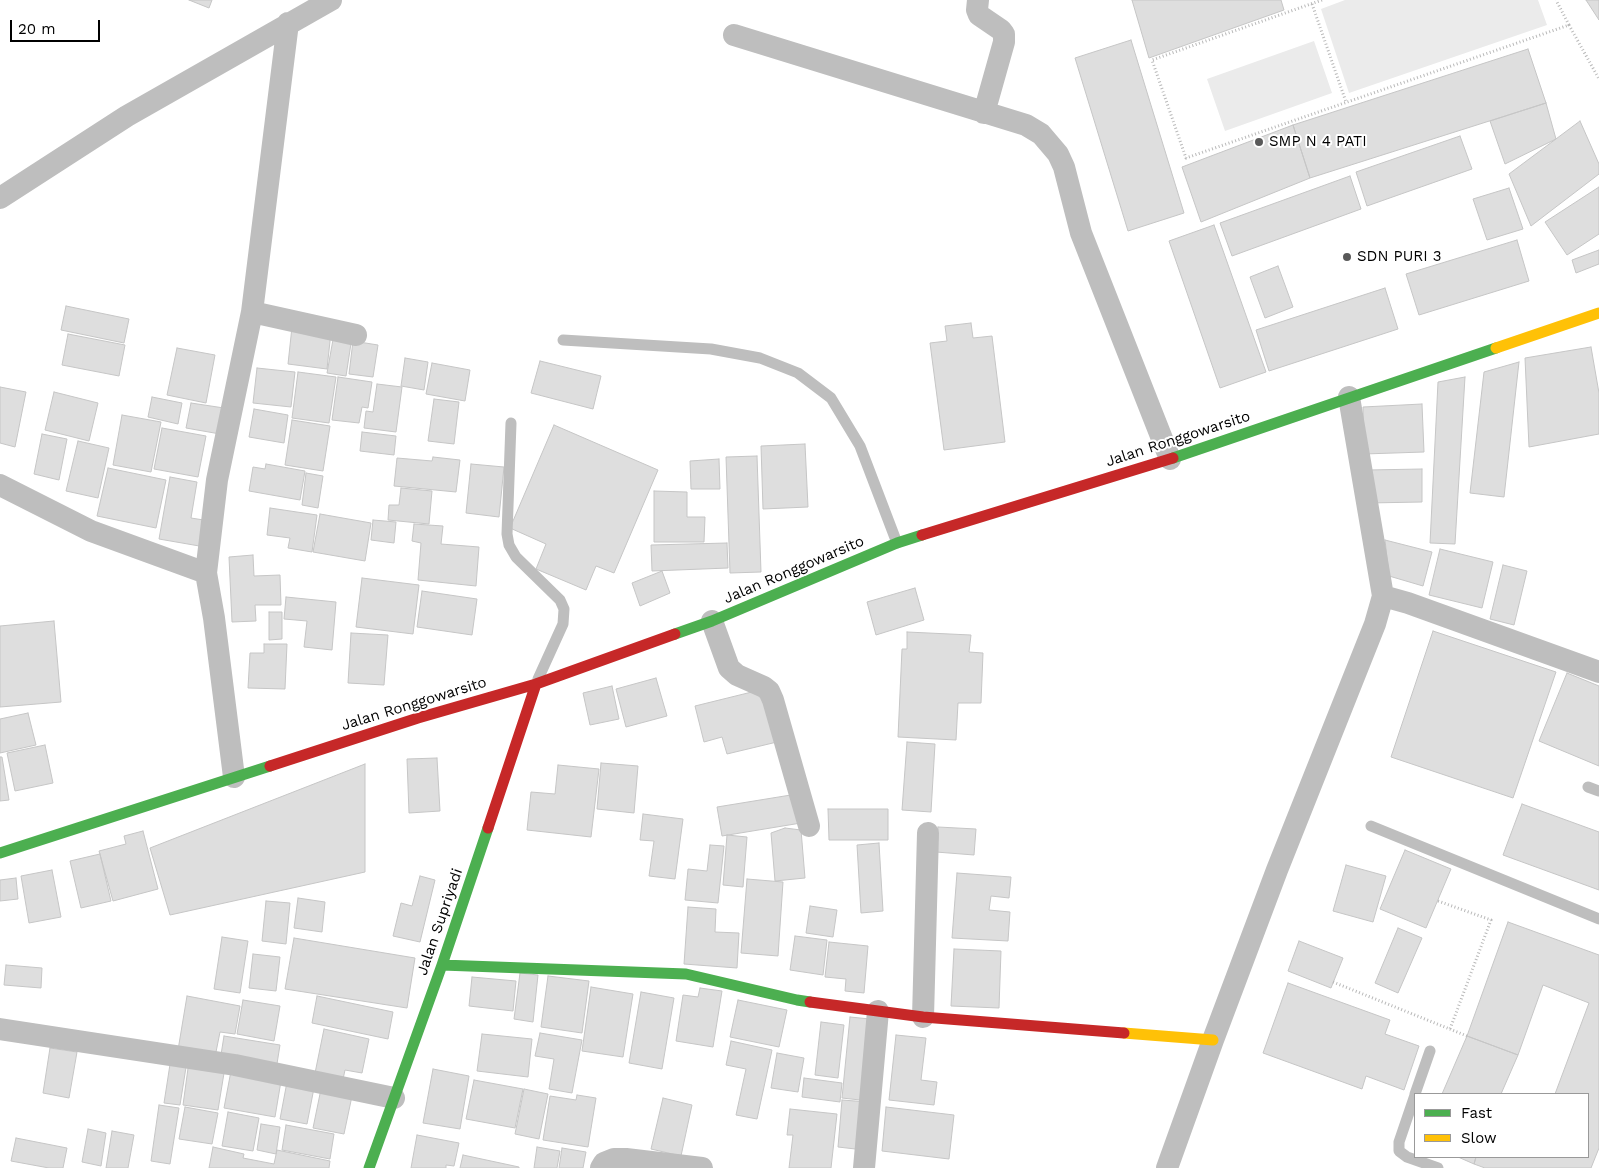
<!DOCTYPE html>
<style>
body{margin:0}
#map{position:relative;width:1599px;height:1168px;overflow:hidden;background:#fff;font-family:"Work Sans",sans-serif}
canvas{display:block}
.legend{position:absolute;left:1414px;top:1093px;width:175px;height:65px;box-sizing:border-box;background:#fff;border:1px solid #999;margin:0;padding:6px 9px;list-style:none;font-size:15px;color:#000}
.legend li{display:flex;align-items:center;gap:10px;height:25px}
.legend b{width:25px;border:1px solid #999}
.scale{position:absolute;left:10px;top:20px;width:90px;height:22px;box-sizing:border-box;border:2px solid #000;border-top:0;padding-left:6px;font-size:15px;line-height:18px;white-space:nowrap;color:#000;-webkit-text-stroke:4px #fff;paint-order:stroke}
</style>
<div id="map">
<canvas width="1599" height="1168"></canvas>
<ul class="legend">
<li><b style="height:6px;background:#4caf50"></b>Fast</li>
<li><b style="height:6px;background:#ffc107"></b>Slow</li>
</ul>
<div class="scale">20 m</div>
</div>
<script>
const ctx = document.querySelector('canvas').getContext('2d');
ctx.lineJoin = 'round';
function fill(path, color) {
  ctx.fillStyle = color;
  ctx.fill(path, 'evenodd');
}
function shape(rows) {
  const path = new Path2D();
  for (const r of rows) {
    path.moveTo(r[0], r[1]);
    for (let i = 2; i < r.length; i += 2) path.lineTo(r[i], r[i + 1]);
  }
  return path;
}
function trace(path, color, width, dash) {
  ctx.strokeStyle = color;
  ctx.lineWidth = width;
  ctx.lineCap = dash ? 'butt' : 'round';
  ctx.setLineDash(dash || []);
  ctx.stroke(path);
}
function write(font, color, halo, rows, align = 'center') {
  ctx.font = font + ' "Work Sans",sans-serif';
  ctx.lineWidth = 4;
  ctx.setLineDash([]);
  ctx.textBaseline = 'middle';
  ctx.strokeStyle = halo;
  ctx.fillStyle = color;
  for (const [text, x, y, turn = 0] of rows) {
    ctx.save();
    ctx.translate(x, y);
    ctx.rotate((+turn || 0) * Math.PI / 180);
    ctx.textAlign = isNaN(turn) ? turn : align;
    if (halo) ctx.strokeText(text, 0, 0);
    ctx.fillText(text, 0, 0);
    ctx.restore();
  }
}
fill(shape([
 [1345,0,1538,0,1547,25,1349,93,1321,9],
 [1314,41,1332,93,1225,131,1207,79]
]), '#ebebeb');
const building = shape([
 [189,0,212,0,209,8,189,0],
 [1132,0,1281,0,1284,10,1149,58,1132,0],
 [1586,0,1599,0,1599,20,1586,0],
 [1131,40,1184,213,1128,231,1075,58,1131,40],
 [1528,49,1546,103,1310,178,1293,125,1528,49],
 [1546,103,1556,139,1505,164,1490,121,1546,103],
 [1580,121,1599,164,1599,174,1531,226,1509,174,1580,121],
 [1293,125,1310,178,1201,222,1182,167,1293,125],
 [1460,136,1472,169,1367,206,1356,172,1460,136],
 [1350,176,1361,209,1232,256,1220,223,1350,176],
 [1599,187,1599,234,1567,255,1545,222,1599,187],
 [1509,188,1523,229,1487,240,1473,199,1509,188],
 [1214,225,1266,372,1220,388,1169,241,1214,225],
 [1517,240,1529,281,1419,315,1406,274,1517,240],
 [1599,250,1599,264,1576,273,1572,260,1599,250],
 [1278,266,1293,307,1265,318,1250,277,1278,266],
 [1385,288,1398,329,1269,371,1256,330,1385,288],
 [66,306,129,319,124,343,61,330,66,306],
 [971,323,973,338,992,336,1005,442,944,450,930,343,947,341,945,326,971,323],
 [292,327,331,332,327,369,288,364,292,327],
 [68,334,125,345,119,376,62,365,68,334],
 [334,334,352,337,346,376,327,373,334,334],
 [353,341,378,345,373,377,349,374,353,341],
 [1591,347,1599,393,1599,434,1529,447,1525,358,1591,347],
 [177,348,215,355,206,403,167,395,177,348],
 [405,358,428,362,424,390,401,386,405,358],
 [540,361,601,376,593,409,531,393,540,361],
 [1519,362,1504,497,1470,493,1484,372,1519,362],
 [432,363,470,370,465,401,426,394,432,363],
 [257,368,295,372,291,407,253,403,257,368],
 [298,372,336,377,329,423,292,418,298,372],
 [338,377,372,382,368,408,362,407,359,423,332,420,338,377],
 [1465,377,1455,544,1430,543,1438,382,1465,377],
 [377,384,402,387,396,432,364,428,366,411,373,412,377,384],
 [0,387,26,392,15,447,0,443,0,387],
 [54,392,98,403,89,441,45,430,54,392],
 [152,397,182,403,178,424,148,417,152,397],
 [434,399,459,402,454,444,428,441,434,399],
 [191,403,224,408,220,434,186,428,191,403],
 [1422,404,1424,452,1364,454,1363,407,1422,404],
 [254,409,288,415,284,443,249,437,254,409],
 [122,415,161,422,151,472,113,465,122,415],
 [292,420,330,426,323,471,285,465,292,420],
 [554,425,658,470,614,573,596,566,586,590,536,569,546,544,510,528,554,425],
 [162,428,206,436,198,477,154,469,162,428],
 [362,432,396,436,394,455,360,451,362,432],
 [42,434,67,439,59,480,34,474,42,434],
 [78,441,109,448,98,498,66,491,78,441],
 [805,444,808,507,763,509,761,446,805,444],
 [757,456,761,572,730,573,726,457,757,456],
 [433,457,460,460,456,492,394,486,397,458,432,461,433,457],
 [719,459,720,489,691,489,690,461,719,459],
 [266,464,305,471,300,500,249,491,253,467,265,469,266,464],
 [471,464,504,467,499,517,466,513,471,464],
 [108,468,166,480,156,528,97,516,108,468],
 [1422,469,1422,502,1368,503,1368,470,1422,469],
 [306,473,323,476,318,508,302,505,306,473],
 [170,477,197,482,191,518,210,521,205,547,159,539,170,477],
 [401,488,432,491,429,524,388,520,389,505,399,505,401,488],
 [654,491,687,492,687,517,705,517,704,542,654,542,654,491],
 [270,508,317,515,312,552,288,548,290,538,267,535,270,508],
 [320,514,371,523,365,561,313,552,320,514],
 [373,520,396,522,394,543,371,540,373,520],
 [414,524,443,526,441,544,479,547,476,586,418,580,421,543,412,541,414,524],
 [1385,540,1432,552,1423,586,1389,576,1385,540],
 [727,543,728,568,652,571,651,545,727,543],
 [1440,549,1493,562,1482,608,1429,595,1440,549],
 [253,555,254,576,280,575,281,605,255,605,256,621,232,622,229,557,253,555],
 [1503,565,1527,571,1514,625,1490,619,1503,565],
 [662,571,670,593,640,606,632,583,662,571],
 [362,578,419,585,413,634,356,627,362,578],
 [915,588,924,620,876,635,867,602,915,588],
 [422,591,477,599,472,635,417,627,422,591],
 [286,597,336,602,332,650,304,647,307,621,284,619,286,597],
 [269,612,282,612,282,639,269,640,269,612],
 [54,621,61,702,0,707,0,626,54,621],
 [1433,631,1556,672,1513,798,1391,757,1433,631],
 [907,632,971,635,969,652,983,653,981,703,958,703,956,740,898,737,902,649,907,649,907,632],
 [351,633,388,635,384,685,348,683,351,633],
 [264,644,287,644,285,689,248,688,250,653,264,653,264,644],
 [1567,673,1599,686,1599,766,1539,741,1567,673],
 [656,678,667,716,626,727,616,689,656,678],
 [612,686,619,719,590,725,583,693,612,686],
 [764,689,777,742,727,754,722,737,704,742,695,706,764,689],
 [28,713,36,745,0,753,0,719,28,713],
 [907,742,935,744,931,812,902,810,907,742],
 [45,745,53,783,15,791,7,753,45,745],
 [0,757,2,757,9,800,0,801,0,757],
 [437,758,440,811,409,813,407,759,437,758],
 [601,763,638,766,634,813,597,809,601,763],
 [365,764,365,872,170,915,150,848,365,764],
 [558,765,599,769,591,837,527,830,531,792,555,794,558,765],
 [797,794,801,823,722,836,717,807,797,794],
 [1522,804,1599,832,1599,890,1503,855,1522,804],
 [828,809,888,809,888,840,829,840,828,809],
 [643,814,683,819,675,879,649,876,654,841,640,840,643,814],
 [938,827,976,829,974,855,936,852,938,827],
 [785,828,801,830,805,878,775,881,771,833,785,828],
 [143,831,158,889,113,901,99,851,126,844,124,836,143,831],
 [727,835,747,837,743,887,723,885,727,835],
 [879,843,883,911,861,913,857,845,879,843],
 [710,845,724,846,718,903,685,900,688,869,707,871,710,845],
 [1405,850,1451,869,1426,928,1380,909,1405,850],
 [100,854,111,901,81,908,70,861,100,854],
 [1346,865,1386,876,1373,922,1333,911,1346,865],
 [52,870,61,917,29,923,21,876,52,870],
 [957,873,1011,877,1009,898,991,896,989,910,1010,912,1008,941,952,938,957,873],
 [420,876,435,880,420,942,393,936,401,903,412,906,420,876],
 [16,878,18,899,0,901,0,880,16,878],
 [747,879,783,882,778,956,741,953,747,879],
 [298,898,325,902,322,932,294,928,298,898],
 [266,901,290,903,286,944,262,941,266,901],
 [810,906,837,910,833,937,806,933,810,906],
 [688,907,716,909,715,932,739,933,737,968,684,964,688,907],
 [1508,922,1599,955,1599,1148,1591,1168,1485,1168,1474,1164,1476,1157,1588,1157,1588,1094,1555,1094,1589,1003,1543,985,1518,1055,1467,1036,1508,922],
 [1398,928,1422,938,1398,993,1375,983,1398,928],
 [795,936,827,940,823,975,790,970,795,936],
 [222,937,248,941,240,993,214,989,222,937],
 [294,938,415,958,407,1008,285,989,294,938],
 [1299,941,1343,958,1331,988,1288,971,1299,941],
 [829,942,868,946,864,993,845,991,846,979,825,977,829,942],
 [954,949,1001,951,999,1008,951,1006,954,949],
 [253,954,280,957,276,991,249,988,253,954],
 [6,965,42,968,41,988,4,985,6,965],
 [520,973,538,975,533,1022,514,1019,520,973],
 [548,976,589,981,582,1033,541,1027,548,976],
 [472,977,516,981,513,1011,469,1006,472,977],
 [1288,983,1390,1020,1385,1034,1419,1046,1404,1090,1366,1076,1362,1089,1263,1053,1288,983],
 [591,987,633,994,623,1057,582,1051,591,987],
 [700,988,722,991,713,1047,676,1041,683,995,698,997,700,988],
 [641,992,674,998,662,1069,629,1063,641,992],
 [187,996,240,1006,235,1034,220,1032,215,1057,178,1050,187,996],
 [317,996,393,1012,388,1039,312,1023,317,996],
 [243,1000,280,1006,274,1041,237,1034,243,1000],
 [738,1000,787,1010,779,1047,730,1037,738,1000],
 [850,1017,870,1019,869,1101,842,1098,850,1017],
 [821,1022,844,1025,838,1078,815,1075,821,1022],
 [324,1029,369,1039,362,1073,345,1070,342,1084,314,1078,324,1029],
 [540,1033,582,1040,572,1093,549,1089,554,1059,535,1056,540,1033],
 [482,1034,532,1039,528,1077,477,1071,482,1034],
 [896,1035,926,1038,921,1080,937,1082,934,1105,889,1100,896,1035],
 [224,1036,280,1045,276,1070,220,1061,224,1036],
 [1467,1036,1518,1055,1501,1094,1442,1094,1467,1036],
 [731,1041,772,1050,757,1119,736,1115,746,1069,726,1065,731,1041],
 [50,1048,77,1052,69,1098,43,1093,50,1048],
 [777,1053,804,1058,798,1092,771,1088,777,1053],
 [171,1058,187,1061,180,1105,164,1103,171,1058],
 [189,1061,225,1067,218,1110,183,1105,189,1061],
 [433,1069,469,1076,460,1129,423,1123,433,1069],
 [231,1071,281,1081,275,1117,224,1108,231,1071],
 [804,1078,842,1083,840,1102,802,1097,804,1078],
 [474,1080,523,1089,515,1128,466,1119,474,1080],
 [287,1082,314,1088,307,1124,280,1119,287,1082],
 [321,1089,352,1096,344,1134,313,1128,321,1089],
 [524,1089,548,1094,539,1139,515,1134,524,1089],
 [577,1095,596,1098,588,1147,543,1140,550,1096,576,1100,577,1095],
 [663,1098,692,1105,681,1156,651,1149,663,1098],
 [842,1100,868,1102,864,1150,838,1147,842,1100],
 [159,1105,179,1108,170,1164,151,1161,159,1105],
 [185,1107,218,1113,212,1144,179,1139,185,1107],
 [886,1107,954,1115,949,1159,882,1151,886,1107],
 [790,1109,837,1114,831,1168,789,1168,793,1135,787,1135,790,1109],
 [228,1112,259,1118,253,1151,222,1146,228,1112],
 [261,1124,280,1127,276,1154,257,1150,261,1124],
 [286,1125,334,1134,330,1159,282,1150,286,1125],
 [88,1129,106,1133,101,1166,82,1162,88,1129],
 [112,1131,134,1135,128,1168,106,1168,112,1131],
 [417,1135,459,1143,454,1166,446,1165,446,1168,411,1168,417,1135],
 [16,1138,67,1148,63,1168,49,1168,11,1161,16,1138],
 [213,1147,244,1154,243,1158,274,1164,277,1150,330,1161,329,1168,209,1168,213,1147],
 [537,1147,560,1151,557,1168,534,1168,537,1147],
 [562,1148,586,1152,583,1168,559,1168,562,1148],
 [463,1155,519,1167,519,1168,460,1168,463,1155],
 [1458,1157,1476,1157,1474,1164,1458,1157]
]);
fill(building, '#dedede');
trace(building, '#c6c6c6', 1);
trace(shape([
 [1322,0,1152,60,1186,158,1569,25,1556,0],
 [1312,4,1346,102],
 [1569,25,1599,79],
 [1438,901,1491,920,1450,1029],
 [1333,982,1467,1036]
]), '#b9b9b9', 3, [1, 2.5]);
trace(shape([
 [563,340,711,349,760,358,798,373,831,398,860,446,897,543],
 [511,423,507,534,509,545,516,557,560,600,564,609,563,624,538,679],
 [1588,787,1599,791],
 [1371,826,1599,919],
 [1415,1094,1430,1051],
 [1415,1095,1399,1142,1399,1151,1407,1157,1438,1168]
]), '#bebebe', 11);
trace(shape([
 [978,0,977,10,979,15,1001,30,1004,34,1004,42,984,113],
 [734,35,1026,125,1041,134,1058,154,1064,167,1081,233,1170,459],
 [0,198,127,116,331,0],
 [252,312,356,335],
 [1349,397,1383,596,1408,603,1599,672],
 [0,485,91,531,206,573],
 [712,621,729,668,737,675,764,687,769,691,773,700,809,826],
 [234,777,214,618,206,573,217,480,252,312,288,23],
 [923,1017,928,833],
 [0,1029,235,1065,394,1098],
 [601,1168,604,1163,614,1159,626,1159,702,1168],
 [864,1168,878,1011],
 [1167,1168,1213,1040,1277,870,1375,624,1383,596]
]), '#bebebe', 22);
trace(shape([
 [1173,458,1496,348],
 [675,634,712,621,897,543,922,535],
 [0,853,270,766],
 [442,965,686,974,797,1000,810,1002],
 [369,1168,442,965,488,828]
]), '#4caf50', 11);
trace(shape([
 [1496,348,1599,313],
 [1124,1033,1213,1040]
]), '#ffc107', 11);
trace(shape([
 [922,535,1173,458],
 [270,766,418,718,536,684,675,634],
 [488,828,536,684],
 [810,1002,923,1017,1124,1033]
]), '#c62828', 11);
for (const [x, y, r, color] of [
 [1259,142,5,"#595959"],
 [1347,257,5,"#595959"]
]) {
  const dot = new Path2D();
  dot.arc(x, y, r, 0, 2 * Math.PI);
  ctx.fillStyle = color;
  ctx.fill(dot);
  trace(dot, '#fff', 2);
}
write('15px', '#000', '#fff', [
 ["SMP N 4 PATI",1269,142],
 ["SDN PURI 3",1357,257]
], 'left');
write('15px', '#000', '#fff', [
 ["Jalan Ronggowarsito",1178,439,-18],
 ["Jalan Ronggowarsito",794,570,-23],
 ["Jalan Ronggowarsito",414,704,-17],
 ["Jalan Supriyadi",440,922,-71]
]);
</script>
